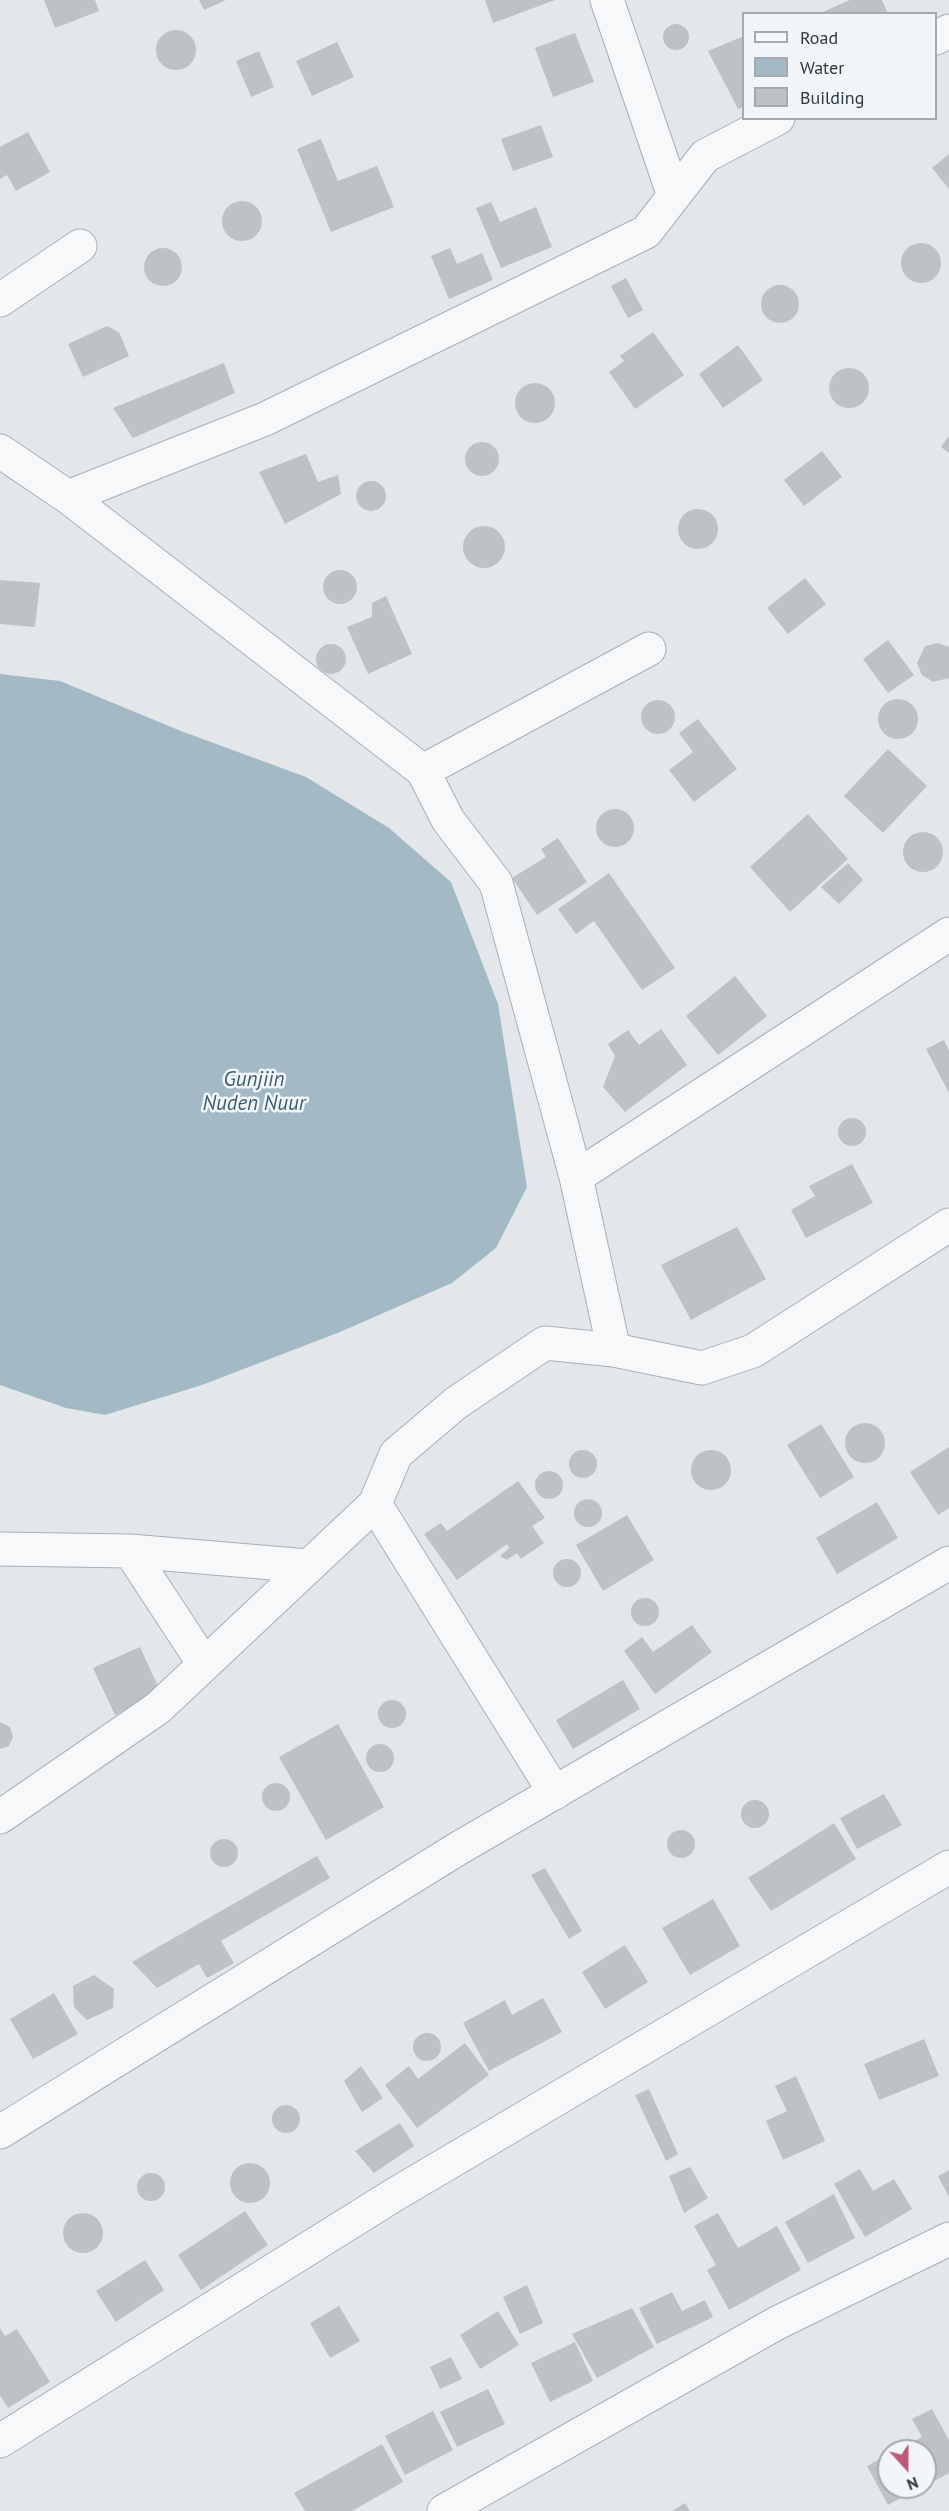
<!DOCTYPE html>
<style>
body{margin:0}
#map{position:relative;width:949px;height:2511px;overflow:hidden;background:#e4e7ea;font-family:"PT Sans",sans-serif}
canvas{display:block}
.legend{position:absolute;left:742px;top:12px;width:195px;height:108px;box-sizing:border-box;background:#f3f6f8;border:2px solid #a4aaaf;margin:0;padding:8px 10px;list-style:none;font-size:18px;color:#2d3841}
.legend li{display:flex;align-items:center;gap:12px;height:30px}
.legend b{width:30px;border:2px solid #a4aaaf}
.north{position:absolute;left:877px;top:2439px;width:60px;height:60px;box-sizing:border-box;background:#f3f6f8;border:2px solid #a4aaaf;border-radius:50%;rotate:159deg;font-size:16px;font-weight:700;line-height:24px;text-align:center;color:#2d3841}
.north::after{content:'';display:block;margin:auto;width:21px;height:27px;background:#c0587b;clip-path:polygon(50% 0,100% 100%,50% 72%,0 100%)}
</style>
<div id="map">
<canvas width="949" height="2511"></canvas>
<ul class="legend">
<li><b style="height:8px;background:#f6f8f9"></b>Road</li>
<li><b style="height:16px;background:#a3bac6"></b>Water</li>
<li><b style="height:16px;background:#bcc2c6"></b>Building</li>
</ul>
<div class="north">N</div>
</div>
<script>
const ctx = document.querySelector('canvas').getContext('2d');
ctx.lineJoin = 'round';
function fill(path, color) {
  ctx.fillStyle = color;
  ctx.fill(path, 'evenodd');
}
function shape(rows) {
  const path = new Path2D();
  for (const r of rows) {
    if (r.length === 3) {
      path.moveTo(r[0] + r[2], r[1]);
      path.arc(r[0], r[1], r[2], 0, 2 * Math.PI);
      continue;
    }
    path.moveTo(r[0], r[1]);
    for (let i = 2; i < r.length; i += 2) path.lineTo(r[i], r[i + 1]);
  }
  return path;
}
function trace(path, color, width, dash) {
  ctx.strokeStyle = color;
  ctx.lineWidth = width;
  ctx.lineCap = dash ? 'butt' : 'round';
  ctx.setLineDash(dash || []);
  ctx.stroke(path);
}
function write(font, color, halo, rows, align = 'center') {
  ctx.font = font + ' "PT Sans",sans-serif';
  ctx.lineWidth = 5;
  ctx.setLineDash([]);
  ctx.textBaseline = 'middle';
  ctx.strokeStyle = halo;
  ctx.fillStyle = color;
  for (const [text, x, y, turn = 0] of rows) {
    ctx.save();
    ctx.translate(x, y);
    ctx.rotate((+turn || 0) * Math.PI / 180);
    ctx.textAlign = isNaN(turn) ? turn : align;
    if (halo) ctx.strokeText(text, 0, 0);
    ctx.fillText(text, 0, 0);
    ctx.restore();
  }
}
fill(shape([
 [0,674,60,681,181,731,306,777,389,828,451,882,498,1004,527,1187,496,1248,452,1283,340,1332,202,1385,105,1415,66,1408,0,1385]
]), '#a3bac6');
fill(shape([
 [44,0,95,0,99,11,55,28],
 [199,0,226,0,204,10],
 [485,0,555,0,493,23],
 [850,0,882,0,888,14,818,14],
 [676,37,13],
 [176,50,20],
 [575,33,594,82,553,97,535,48],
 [744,36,744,107,738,109,708,51],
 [337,42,354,77,312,96,296,61],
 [259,51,274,87,251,97,236,61],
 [541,125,553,157,513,171,501,139],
 [28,132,50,172,16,191,7,175,0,179,0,147],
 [321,139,338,181,377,166,394,207,331,232,297,149],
 [949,154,949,189,932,168],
 [242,221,20],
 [491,202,500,222,536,207,552,247,501,268,476,208],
 [921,263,20],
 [163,267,19],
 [450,248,457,264,482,253,493,280,449,299,431,256],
 [626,278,643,310,628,318,611,286],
 [780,304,19],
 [107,326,119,332,129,356,83,377,68,344],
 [653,332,684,375,635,409,609,372,624,361,620,356],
 [738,345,763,380,723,408,699,374],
 [224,363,235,393,133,438,113,408],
 [849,388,20],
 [535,403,20],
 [949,436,949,453,941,447],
 [482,459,17],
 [822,451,842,477,804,506,784,480],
 [306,454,318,482,338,475,341,494,285,524,259,472],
 [371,496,15],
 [698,529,20],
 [484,547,21],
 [340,587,17],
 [805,578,826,604,788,634,767,608],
 [0,580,40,583,35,627,0,624],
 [386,596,412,654,368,674,347,627,372,617,372,603],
 [888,640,914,675,888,693,863,659],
 [938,643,949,647,949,678,933,682,922,675,917,663,925,646],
 [331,659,15],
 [898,719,20],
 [658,717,17],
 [698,719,737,769,694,802,669,770,693,752,679,733],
 [888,749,927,786,883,833,844,796],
 [615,828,19],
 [808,814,848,859,790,912,750,867],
 [923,852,20],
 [558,838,587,882,537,915,512,878,546,857,541,849],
 [848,863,863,880,839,904,821,887],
 [609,873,675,968,642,990,594,921,576,934,558,909],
 [735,976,767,1016,718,1055,686,1016],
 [661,1029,687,1065,625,1112,603,1087,615,1056,608,1044,628,1030,639,1045],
 [944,1040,949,1051,949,1093,926,1049],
 [852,1132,14],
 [852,1164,873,1203,806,1238,791,1210,815,1196,809,1186],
 [737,1227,766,1279,691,1320,661,1265],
 [865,1443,20],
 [821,1424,854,1477,820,1498,787,1445],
 [949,1447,949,1508,938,1515,910,1472],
 [711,1470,20],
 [583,1464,14],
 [549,1485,14],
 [518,1481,545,1518,532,1526,544,1543,521,1559,517,1553,507,1560,500,1556,509,1548,507,1544,457,1580,424,1534,441,1523,447,1531],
 [588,1513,14],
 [877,1502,898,1538,837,1574,816,1538],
 [627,1515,654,1560,603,1591,576,1545],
 [567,1573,14],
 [645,1612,14],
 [692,1625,712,1652,655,1694,624,1651,642,1637,653,1652],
 [140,1647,161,1693,115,1715,93,1668],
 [623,1680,640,1709,573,1749,556,1720],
 [392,1714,14],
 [0,1722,10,1727,13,1737,9,1746,0,1749],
 [338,1724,384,1807,326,1840,279,1757],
 [380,1758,14],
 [276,1797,14],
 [884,1794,902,1825,857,1849,840,1818],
 [755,1814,14],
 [834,1823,856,1859,771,1911,748,1878],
 [681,1844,14],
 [224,1853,14],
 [317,1856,330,1878,221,1941,234,1963,207,1978,199,1964,157,1988,132,1962],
 [545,1868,582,1931,569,1939,531,1875],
 [713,1899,740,1946,690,1975,662,1928],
 [625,1945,648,1982,605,2009,582,1972],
 [94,1975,114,1989,113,2008,87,2020,74,2007,73,1986],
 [54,1993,78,2034,33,2059,10,2019],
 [543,1998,562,2032,489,2071,463,2023,505,2000,512,2015],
 [427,2047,14],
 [924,2039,939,2076,879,2100,864,2064],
 [465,2043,489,2075,417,2128,385,2085,409,2066,418,2079],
 [361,2066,383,2098,362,2112,344,2081],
 [796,2076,825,2141,783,2160,766,2121,787,2111,775,2086],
 [649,2089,678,2154,666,2161,635,2095],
 [286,2119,14],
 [400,2123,414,2146,374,2173,355,2151],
 [250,2183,20],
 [690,2167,708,2198,684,2213,669,2176],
 [860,2169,873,2191,894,2179,912,2209,865,2237,834,2184],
 [949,2170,949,2197,938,2176],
 [151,2187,14],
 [834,2194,855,2238,808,2263,785,2222],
 [245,2211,268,2245,201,2290,178,2255],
 [83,2233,20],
 [718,2213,738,2248,777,2226,801,2270,729,2310,707,2270,716,2265,694,2226],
 [145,2260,164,2290,116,2322,96,2291],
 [527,2285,543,2323,520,2334,503,2297],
 [672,2292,682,2311,705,2300,713,2317,657,2344,639,2308],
 [339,2306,360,2341,330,2358,310,2323],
 [632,2308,654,2347,597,2378,572,2334],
 [498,2311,519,2345,480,2369,460,2335],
 [0,2328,5,2336,17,2329,50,2382,8,2408,0,2395],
 [575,2342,593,2381,550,2402,531,2363],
 [451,2357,462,2379,440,2389,430,2367],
 [488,2389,505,2424,457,2447,440,2412],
 [932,2409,949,2440,949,2473,925,2486,925,2451,895,2451,922,2437,912,2419],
 [433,2411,453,2450,405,2475,385,2436],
 [382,2444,403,2482,352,2511,305,2511,294,2493],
 [889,2454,889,2487,922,2487,888,2505,867,2466],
 [685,2503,690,2511,672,2511]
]), '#bcc2c6');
const minor = shape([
 [607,0,674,196],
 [936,38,949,31],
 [0,300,80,246],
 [0,451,68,497,423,771,448,820,496,883,576,1177,614,1350],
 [68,497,265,419,646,232,705,156,778,118],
 [423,771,649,649],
 [576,1177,949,934],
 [375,1504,555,1793],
 [0,1549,130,1551,308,1566],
 [130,1551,204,1664],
 [0,1817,158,1708,375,1504,396,1454,456,1403,545,1343,614,1350,702,1368,753,1351,949,1225],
 [0,2132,459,1848,949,1563],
 [0,2441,394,2195,949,1867],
 [444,2511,777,2323,949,2239]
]);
trace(minor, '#a9afb4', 35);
trace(minor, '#f6f8f9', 33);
write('italic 21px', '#3c5d70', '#f3f6f8', [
 ["Gunjiin",254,1080],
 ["Nuden Nuur",254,1104]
]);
</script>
